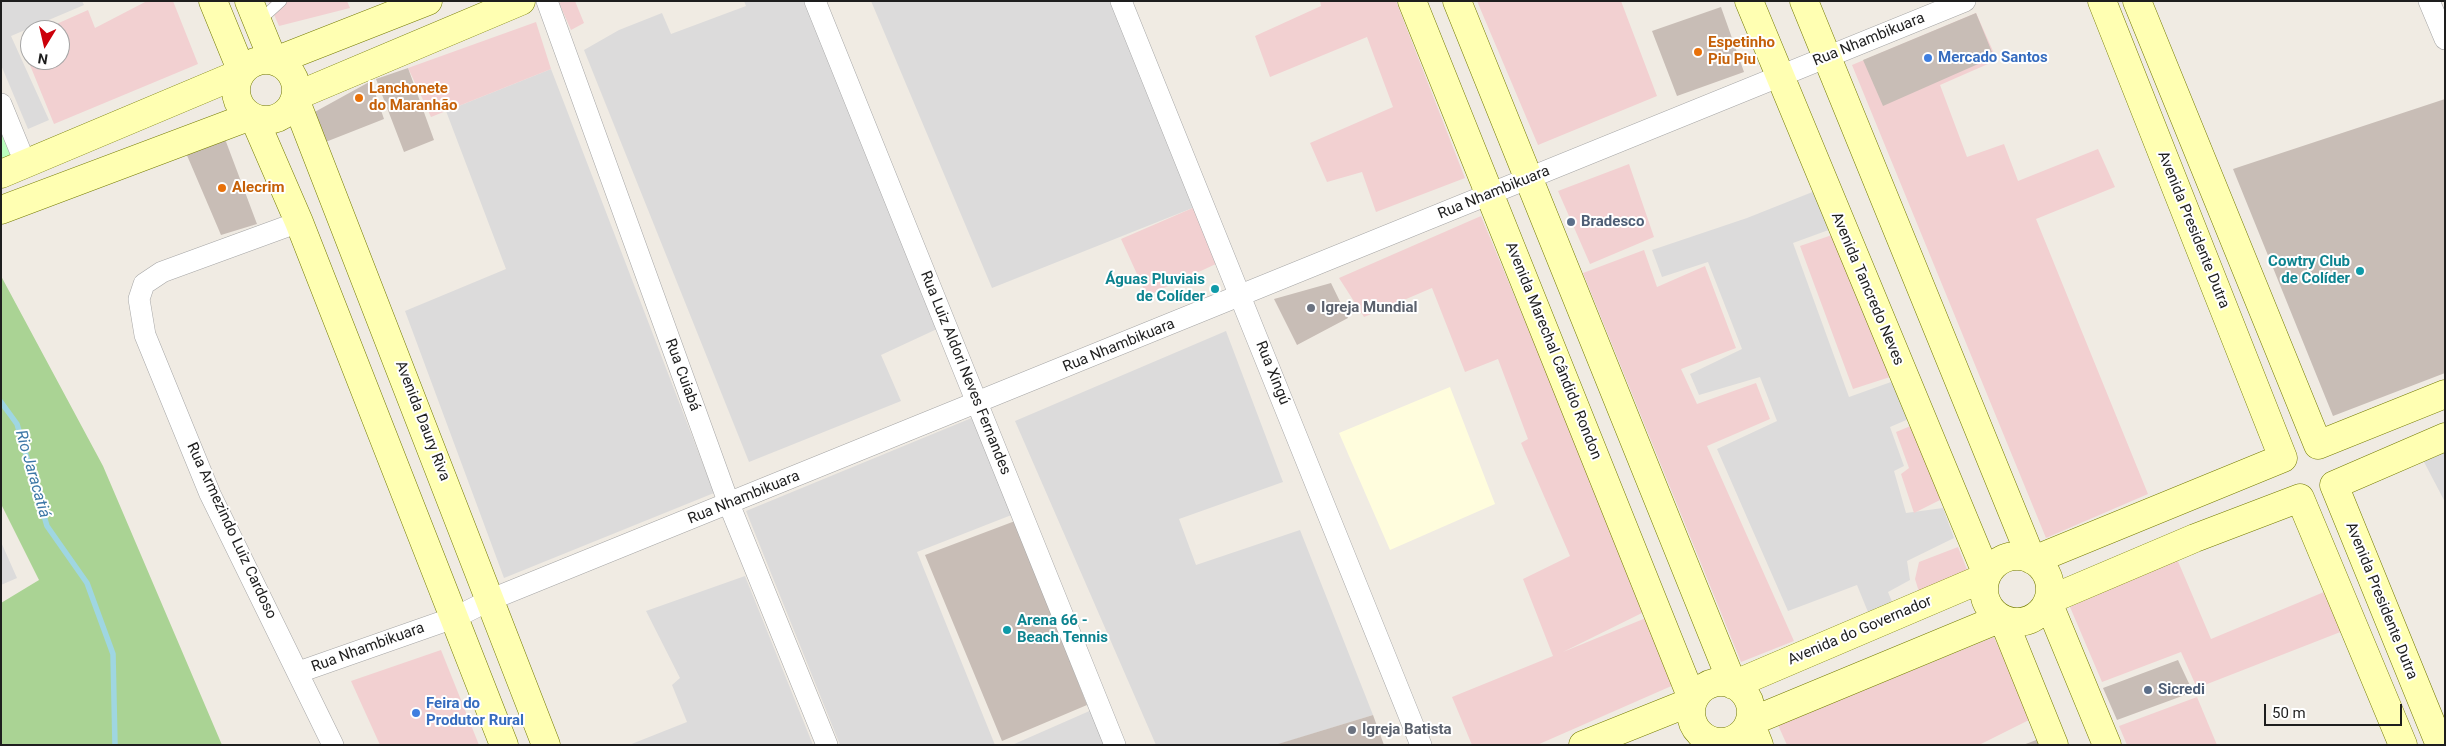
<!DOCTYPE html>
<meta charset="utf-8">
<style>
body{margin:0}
#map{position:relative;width:2446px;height:746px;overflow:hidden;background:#f0ebe3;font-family:Roboto,sans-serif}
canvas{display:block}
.frame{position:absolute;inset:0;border:2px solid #1e1e1e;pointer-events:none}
.north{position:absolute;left:20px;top:20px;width:50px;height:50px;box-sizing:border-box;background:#fff;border:1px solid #a5a5a5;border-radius:50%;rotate:189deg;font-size:14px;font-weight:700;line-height:20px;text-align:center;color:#1e1e1e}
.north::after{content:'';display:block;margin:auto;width:18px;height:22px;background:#cc000a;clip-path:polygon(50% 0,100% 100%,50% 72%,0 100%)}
.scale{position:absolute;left:2264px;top:704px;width:138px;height:22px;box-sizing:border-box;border:2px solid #1e1e1e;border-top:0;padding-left:6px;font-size:15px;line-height:18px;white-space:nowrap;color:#1e1e1e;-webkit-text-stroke:4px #fff;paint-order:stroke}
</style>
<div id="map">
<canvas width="2446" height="746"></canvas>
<div class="frame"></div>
<div class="north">N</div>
<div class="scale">50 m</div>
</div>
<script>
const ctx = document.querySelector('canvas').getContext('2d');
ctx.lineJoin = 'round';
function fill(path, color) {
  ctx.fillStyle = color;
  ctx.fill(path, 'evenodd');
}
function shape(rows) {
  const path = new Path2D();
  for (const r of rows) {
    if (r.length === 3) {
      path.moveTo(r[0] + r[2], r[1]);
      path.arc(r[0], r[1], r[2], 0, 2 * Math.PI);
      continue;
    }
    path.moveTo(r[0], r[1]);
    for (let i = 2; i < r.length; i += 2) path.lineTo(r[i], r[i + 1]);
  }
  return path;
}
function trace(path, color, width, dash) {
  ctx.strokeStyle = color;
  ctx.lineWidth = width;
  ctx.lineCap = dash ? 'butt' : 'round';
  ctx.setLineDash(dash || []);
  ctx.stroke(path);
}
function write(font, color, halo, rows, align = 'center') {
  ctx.font = font + ' Roboto,sans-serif';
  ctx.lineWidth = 4;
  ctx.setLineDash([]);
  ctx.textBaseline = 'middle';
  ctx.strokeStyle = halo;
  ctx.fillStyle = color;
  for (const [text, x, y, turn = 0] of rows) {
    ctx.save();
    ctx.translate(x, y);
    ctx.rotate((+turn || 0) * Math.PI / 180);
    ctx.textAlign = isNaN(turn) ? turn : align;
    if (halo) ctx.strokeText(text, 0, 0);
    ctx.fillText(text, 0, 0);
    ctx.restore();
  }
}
fill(shape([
 [1,1,82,1,84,5,11,36,49,120,28,129,1,65],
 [744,1,806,1,937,329,881,355,901,401,749,462,584,50,619,30,662,13,671,34,746,6],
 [871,1,1112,1,1195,207,992,288],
 [551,69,714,493,504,578,405,311,506,269,446,111],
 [1815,191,1834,228,1793,243,1849,397,1891,382,1911,418,1890,427,1904,466,1894,471,1906,513,1943,508,1954,538,1907,561,1910,580,1888,592,1895,609,1870,617,1857,585,1788,611,1717,449,1777,421,1760,377,1699,395,1690,374,1742,349,1708,262,1662,277,1652,250,1747,218],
 [1226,331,1283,482,1179,519,1196,565,1300,530,1373,715,1276,745,1156,745,1015,421],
 [974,417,1014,514,917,552,995,745,840,745,746,511],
 [2445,450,2445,502,2423,460],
 [1,542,17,578,1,585],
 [745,576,813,745,629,745,687,722,672,685,680,678,646,611],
 [1094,709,1107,745,1012,745]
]), '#dcdbdb');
fill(shape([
 [147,1,173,1,198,64,54,124,21,43,30,38,30,60,60,60,60,30,43,30,88,10,95,28],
 [268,1,347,1,350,8,279,26],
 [563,1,575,1,584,23,571,30,559,3],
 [1320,1,1396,1,1465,178,1376,212,1362,172,1327,182,1310,143,1393,107,1367,37,1270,77,1255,36,1321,6],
 [1477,1,1621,1,1657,96,1538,145],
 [1976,13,1997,60,1940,85,1967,157,2004,144,2018,181,2098,149,2115,187,2036,219,2148,494,2046,538,1852,65],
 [536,22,551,69,431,117,408,68],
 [1629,164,1654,237,1590,264,1558,191],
 [1195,207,1218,263,1147,296,1121,239],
 [1481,216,1646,611,1563,652,1658,613,1676,684,1537,745,1472,745,1452,697,1553,656,1523,579,1570,556,1521,443,1528,439,1498,359,1465,372,1432,288,1364,317,1339,278],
 [1832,235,1890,377,1853,389,1800,246],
 [1644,250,1657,287,1705,266,1736,348,1681,369,1697,404,1756,383,1770,419,1707,446,1794,641,1741,662,1583,273],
 [1913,425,1942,499,1914,513,1901,474,1909,468,1896,432],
 [1958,547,1970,577,1920,595,1915,579,1919,562],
 [2177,559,2211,639,2324,592,2343,631,2197,688,2181,652,2102,682,2070,607],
 [1994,637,2031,719,1979,745,1787,745,1778,725],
 [441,650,479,745,380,745,351,681],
 [2197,697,2217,745,2127,745,2119,726]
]), '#f2d0d1');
fill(shape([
 [1450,387,1495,504,1390,550,1339,433]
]), '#fffddd');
fill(shape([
 [1,276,103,466,222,745,1,745,1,603,39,580,1,504]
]), '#aad394');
fill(shape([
 [1,131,13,160,1,164]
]), '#bcfebd');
trace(shape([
 [1,402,17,424,47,526,87,583,113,654,115,745]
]), '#9fd6e2', 5.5);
fill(shape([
 [1721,7,1744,72,1677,96,1652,31],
 [1976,13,1994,57,1883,106,1863,60],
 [408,68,434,140,404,152,376,79],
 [371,81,384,119,323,143,311,114],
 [2445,99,2445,373,2333,416,2233,169],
 [225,139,257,224,221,235,186,153],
 [1331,283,1348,318,1297,345,1274,299],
 [1015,521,1087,705,1002,741,925,555],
 [2178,660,2193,692,2117,720,2103,688],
 [1373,715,1384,745,1278,745,1278,744],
 [2039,739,2042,745,2023,745]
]), '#c8bdb6');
const lane = shape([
 [258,22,281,1]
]);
const street = shape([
 [547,1,729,504,827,745],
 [815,1,1115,745],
 [1121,1,1421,745],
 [2429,1,2445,39],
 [1,104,26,165],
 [299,222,162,272,144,284,139,299,145,335,210,494,333,745],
 [299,672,456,617,492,599,1965,1]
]);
const secondary = shape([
 [213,1,242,72],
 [249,1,273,60],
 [1412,1,1693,701,1583,745],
 [1457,1,1733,685,1986,577],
 [1749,1,1987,575],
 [1804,1,2032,560],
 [2137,1,2318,445,2445,394],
 [266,90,30],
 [275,61,428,1],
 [296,96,521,1],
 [295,99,546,745],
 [254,118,299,222,504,745],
 [1,174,241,73],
 [1,210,251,116],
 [2017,589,33],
 [2034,560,2283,458,2102,1],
 [2049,600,2195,538,2300,498,2403,745],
 [2048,602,2107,745],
 [2003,619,2054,745],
 [1721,712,30],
 [1759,745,1750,722,2001,618],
 [2440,745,2334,485,2445,437]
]);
trace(lane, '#a5a5a5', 12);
trace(street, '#a5a5a5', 22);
trace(secondary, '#737a00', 29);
trace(lane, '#fff', 11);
trace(street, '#fff', 21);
trace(secondary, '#ffffb2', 28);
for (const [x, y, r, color] of [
 [1698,52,5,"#e8710a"],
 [1928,58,5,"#3f7fe0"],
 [359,98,5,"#e8710a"],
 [222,188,5,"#e8710a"],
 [1571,222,5,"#5c6f8a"],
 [2360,271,5,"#0f9aa8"],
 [1215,289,5,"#0f9aa8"],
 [1311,308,5,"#6b7280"],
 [1007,630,5,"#0f9aa8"],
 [2148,690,5,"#5c6f8a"],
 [416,713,5,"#3f7fe0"],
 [1352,730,5,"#6b7280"]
]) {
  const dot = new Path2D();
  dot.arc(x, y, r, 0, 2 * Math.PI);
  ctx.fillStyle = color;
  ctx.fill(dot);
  trace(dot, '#fff', 2);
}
write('15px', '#1e1e1e', '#fff', [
 ["Rua Nhambikuara",1869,40,-22],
 ["Rua Nhambikuara",1494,193,-22],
 ["Avenida Presidente Dutra",2193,230,68],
 ["Avenida Tancredo Neves",1867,289,67],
 ["Rua Nhambikuara",1119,346,-22],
 ["Avenida Marechal Cândido Rondon",1553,351,68],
 ["Rua Luiz Aldori Neves Fernandes",965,373,68],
 ["Rua Xingú",1272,373,68],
 ["Rua Cuiabá",682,375,70],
 ["Avenida Daury Riva",422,421,69],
 ["Rua Nhambikuara",744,498,-22],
 ["Rua Armezindo Luiz Cardoso",231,531,65],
 ["Avenida Presidente Dutra",2381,601,68],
 ["Avenida do Governador",1860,631,-23],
 ["Rua Nhambikuara",368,648,-20]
]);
write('bold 15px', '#c56008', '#fff', [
 ["Espetinho",1708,43],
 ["Piu Piu",1708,60],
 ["Lanchonete",369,89],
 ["do Maranhão",369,106],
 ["Alecrim",232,188]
], 'left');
write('bold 15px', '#366cbe', '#fff', [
 ["Mercado Santos",1938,58],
 ["Feira do",426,704],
 ["Produtor Rural",426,721]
], 'left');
write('bold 15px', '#4e5e75', '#fff', [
 ["Bradesco",1581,222],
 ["Sicredi",2158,690]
], 'left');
write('bold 15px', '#0d838f', '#fff', [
 ["Cowtry Club",2350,262],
 ["de Colíder",2350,279],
 ["Águas Pluviais",1205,280],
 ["de Colíder",1205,297],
 ["Arena 66 -",1017,621,"left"],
 ["Beach Tennis",1017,638,"left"]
], 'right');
write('bold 15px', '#5b616d', '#fff', [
 ["Igreja Mundial",1321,308],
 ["Igreja Batista",1362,730]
], 'left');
write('italic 16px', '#3c77a6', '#fff', [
 ["Rio Jaracatiá",32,474,74]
]);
</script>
